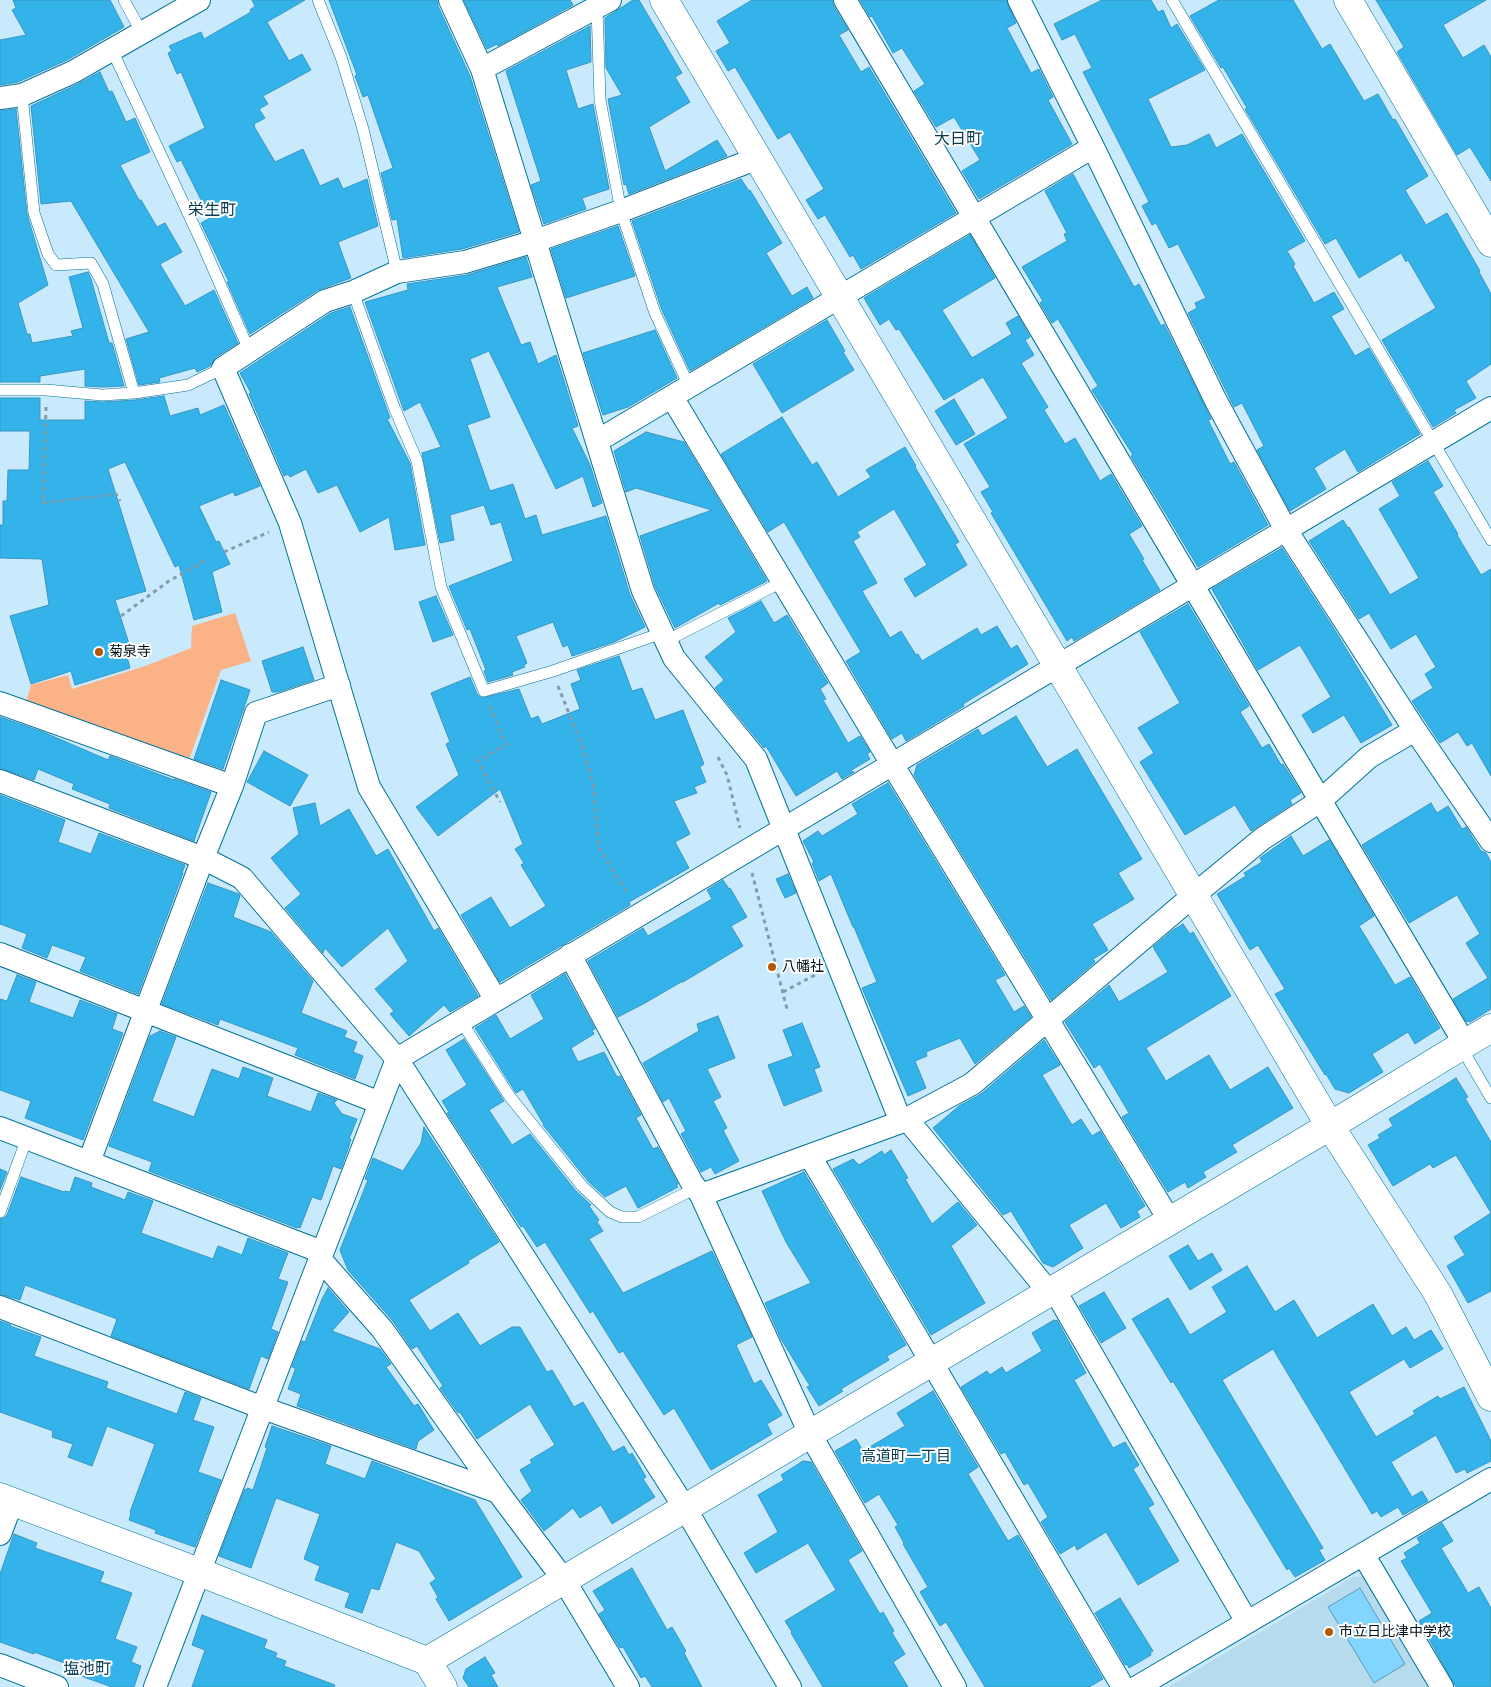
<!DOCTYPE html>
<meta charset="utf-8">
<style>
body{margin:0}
canvas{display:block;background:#c9eafc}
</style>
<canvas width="1491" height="1687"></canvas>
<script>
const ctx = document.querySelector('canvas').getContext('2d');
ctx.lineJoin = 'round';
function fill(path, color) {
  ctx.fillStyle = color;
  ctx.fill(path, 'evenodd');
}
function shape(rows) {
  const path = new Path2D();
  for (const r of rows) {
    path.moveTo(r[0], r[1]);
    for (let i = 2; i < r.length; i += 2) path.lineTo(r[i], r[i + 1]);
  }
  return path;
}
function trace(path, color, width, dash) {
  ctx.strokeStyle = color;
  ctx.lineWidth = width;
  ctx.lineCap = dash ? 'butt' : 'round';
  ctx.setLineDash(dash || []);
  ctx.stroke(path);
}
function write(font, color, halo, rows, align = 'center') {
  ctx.font = font + ' "Varela Round","Noto Sans JP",sans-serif';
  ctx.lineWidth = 4;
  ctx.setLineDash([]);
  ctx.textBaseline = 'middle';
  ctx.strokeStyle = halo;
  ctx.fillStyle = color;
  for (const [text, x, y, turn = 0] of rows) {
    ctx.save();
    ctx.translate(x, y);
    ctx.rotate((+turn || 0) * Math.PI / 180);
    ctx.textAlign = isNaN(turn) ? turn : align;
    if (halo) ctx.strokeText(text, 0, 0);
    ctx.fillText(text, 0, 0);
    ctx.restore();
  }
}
fill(shape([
 [1365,1576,1431,1687,1168,1687,1353,1577]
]), '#b6dbed');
fill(shape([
 [235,613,251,661,221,670,188,763,26,702,31,685,68,675,72,689,145,666,191,648,192,626]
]), '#fbb287');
const water = shape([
 [1360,1588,1405,1664,1374,1683,1328,1607,1360,1588]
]);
fill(water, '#82d5fe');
trace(water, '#5b9ab9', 1);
const building = shape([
 [13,0,110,0,124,27,67,60,18,82,0,85,0,40,26,35,12,10,16,8,13,0],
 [252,0,305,0,267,22,289,61,302,54,311,70,263,96,268,104,259,109,265,118,254,124,255,128,275,162,303,149,320,186,338,178,343,189,367,179,378,226,338,242,351,278,318,290,250,334,227,282,229,282,201,223,210,218,181,160,177,162,169,146,205,128,181,72,177,74,168,53,172,51,169,46,201,32,204,39,251,12,250,10,255,6,252,0],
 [329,0,437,0,438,6,470,76,519,232,462,249,403,258,397,219,392,220,381,173,393,168,368,95,363,97,355,76,357,75,329,0],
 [464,0,570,0,573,5,498,46,497,44,487,49,464,0],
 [633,0,639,0,682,73,675,77,690,102,649,127,665,171,717,140,727,156,629,194,626,184,624,185,608,99,622,95,606,68,605,18,633,0],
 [752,0,832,0,834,7,848,30,839,35,861,72,869,67,956,213,861,269,853,255,850,257,825,215,818,219,806,200,824,189,790,132,778,139,735,67,728,71,716,51,730,43,717,21,752,0],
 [860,0,1006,0,1016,23,1007,28,1031,73,1039,69,1053,97,1048,100,1072,144,979,199,962,171,980,160,954,117,936,127,914,91,925,84,902,48,893,53,872,16,870,17,860,0],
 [1102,0,1151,0,1158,12,1163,10,1171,28,1177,24,1205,70,1148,99,1171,147,1187,145,1209,134,1216,148,1242,134,1305,241,1287,251,1295,264,1293,266,1314,303,1334,292,1344,309,1331,316,1355,356,1369,348,1420,434,1358,472,1345,449,1314,468,1326,489,1290,511,1257,450,1264,446,1242,403,1234,407,1188,313,1197,308,1195,303,1206,298,1178,244,1169,248,1156,223,1152,225,1142,206,1149,202,1083,72,1092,68,1075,34,1062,40,1054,24,1102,0],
 [1219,0,1293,0,1322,49,1330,44,1364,101,1378,94,1393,120,1395,119,1428,176,1405,190,1426,225,1447,213,1480,271,1479,272,1491,294,1491,364,1466,381,1476,398,1454,410,1456,413,1433,427,1382,340,1436,308,1408,260,1406,262,1401,253,1359,278,1336,238,1325,244,1245,109,1247,108,1223,67,1221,68,1190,16,1219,0],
 [1376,0,1486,0,1443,25,1463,58,1484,45,1491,57,1491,181,1470,147,1457,155,1397,52,1404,47,1376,0],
 [590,26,591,62,566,70,578,109,593,104,609,189,582,198,586,209,544,224,531,185,541,181,506,71,590,26],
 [100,72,109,92,112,91,126,122,135,118,150,152,120,165,139,200,141,200,157,227,165,223,182,252,160,264,185,306,214,290,238,343,216,357,210,366,197,372,195,368,159,378,160,382,139,385,126,339,149,332,71,201,41,204,31,106,78,84,100,72],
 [16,109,27,214,48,285,18,303,27,334,30,334,32,343,73,336,71,331,83,328,69,277,88,272,91,279,109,343,112,343,124,386,102,387,85,386,85,369,40,376,40,382,0,382,0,111,16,109],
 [1073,174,1134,287,1139,284,1161,326,1164,324,1211,419,1208,420,1230,464,1234,462,1268,525,1198,567,1131,456,1133,455,1092,390,1098,386,1058,319,1052,323,1040,303,1043,301,1022,267,1067,241,1064,234,1067,233,1045,191,1073,174],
 [741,179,749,191,750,190,782,243,766,253,792,296,807,287,813,298,690,371,662,310,632,221,741,179],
 [618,226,635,276,566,298,551,249,618,226],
 [970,235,995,278,942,310,972,358,1012,334,1006,323,1018,316,1030,337,1025,340,1034,355,1021,363,1048,407,1044,410,1065,444,1075,438,1100,481,1111,474,1142,526,1129,534,1144,559,1142,560,1160,590,1074,641,1072,637,1067,641,991,513,993,512,981,492,990,487,964,444,1008,418,983,377,944,400,899,329,896,330,889,319,880,325,864,298,970,235],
 [526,257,532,277,497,287,521,345,530,342,538,364,556,355,578,426,572,428,590,465,602,503,593,507,583,476,556,489,489,351,470,359,490,417,467,425,490,491,513,484,525,519,536,515,542,535,606,516,630,595,645,627,614,642,572,656,568,645,563,647,553,622,516,636,527,663,524,665,525,667,512,672,513,675,488,682,484,671,486,670,470,629,467,630,449,586,513,561,501,522,491,525,484,505,450,515,454,540,440,543,422,453,441,447,420,402,404,411,365,302,408,290,407,284,467,275,526,257],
 [350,307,390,418,387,419,410,463,425,545,395,550,389,517,360,532,337,485,318,493,306,469,290,477,288,474,284,476,249,394,251,393,240,373,331,313,350,307],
 [827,320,845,351,843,352,854,370,782,413,753,364,827,320],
 [655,330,677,378,628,407,603,415,583,353,655,330],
 [164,396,170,416,198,408,200,415,224,405,260,486,235,496,233,492,199,506,216,542,219,541,230,564,212,572,222,612,194,620,179,565,175,567,125,462,108,469,146,591,115,600,133,656,127,657,130,668,75,685,71,671,31,684,10,616,49,605,42,559,0,558,0,525,3,525,3,501,7,501,8,470,29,470,30,431,0,431,0,398,40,398,40,420,85,420,85,401,102,402,135,400,164,396],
 [954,399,975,434,956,445,935,411,954,399],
 [782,417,812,465,817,462,838,497,871,477,866,470,905,447,916,466,915,467,959,542,955,544,967,565,915,597,904,579,927,565,894,509,857,532,860,537,853,541,877,583,862,591,890,638,901,631,916,655,918,654,922,661,977,628,981,635,997,626,1011,649,1017,645,1028,664,963,704,964,706,906,741,902,733,892,739,846,661,861,652,811,568,784,522,768,532,721,454,782,417],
 [646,432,684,442,767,581,720,605,719,603,675,628,655,586,640,536,712,510,636,488,626,492,614,451,646,432],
 [1428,461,1443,486,1433,492,1458,534,1457,535,1481,575,1491,569,1491,776,1472,743,1467,746,1458,732,1440,743,1412,701,1433,688,1425,674,1436,667,1416,634,1391,649,1369,613,1359,619,1309,541,1343,520,1348,528,1349,527,1390,595,1419,578,1379,509,1400,496,1392,482,1428,461],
 [1282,548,1336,632,1392,725,1361,743,1344,715,1313,733,1302,715,1331,697,1300,645,1258,670,1212,589,1282,548],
 [436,596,453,635,433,642,419,602,436,596],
 [761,601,774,623,787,615,828,683,820,689,826,699,823,700,848,743,860,736,870,752,867,754,870,759,850,771,854,772,842,779,837,771,796,796,766,746,764,748,715,688,724,680,705,657,736,632,728,618,761,601],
 [1188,604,1249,706,1240,712,1262,748,1269,744,1281,765,1283,764,1301,793,1290,800,1292,804,1251,831,1235,805,1185,835,1140,762,1154,753,1138,728,1180,703,1140,632,1188,604],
 [303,647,314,680,278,692,272,692,262,661,303,647],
 [619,656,632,691,642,688,655,720,683,710,704,764,700,767,706,782,694,787,697,793,674,801,690,834,675,842,689,868,629,902,630,905,500,982,461,915,491,897,510,928,546,906,521,865,524,863,515,849,523,844,500,789,438,836,416,807,459,775,446,744,450,742,431,693,470,677,477,694,482,698,519,689,531,719,538,716,542,724,580,709,571,684,581,680,577,670,619,656],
 [221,680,250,690,223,769,194,759,221,680],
 [1016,716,1047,767,1077,749,1142,859,1118,873,1134,899,1092,924,1108,950,1093,959,1095,962,1051,1000,914,775,917,765,978,729,982,736,1016,716],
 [0,717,43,732,108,760,110,756,174,780,174,779,211,792,194,841,109,808,110,804,72,789,74,784,38,769,34,780,0,768,0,717],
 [264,751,308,775,290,806,247,782,264,751],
 [888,783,1005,975,995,980,1014,1012,1024,1006,1031,1017,975,1064,960,1038,926,1052,927,1056,915,1061,926,1088,908,1096,862,988,877,982,854,927,853,927,831,874,819,881,812,863,814,862,803,841,818,831,822,836,858,814,852,804,888,783],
 [0,795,65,820,58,842,91,854,99,833,185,865,182,873,183,873,138,994,80,971,86,957,52,945,47,958,22,948,27,934,0,924,0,795],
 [315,803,320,826,349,809,376,856,388,849,434,931,438,928,478,996,450,1012,444,1005,409,1036,390,1014,394,1011,375,989,408,961,388,928,342,967,325,948,323,953,285,908,301,894,271,858,299,834,293,808,315,803],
 [1431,803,1437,813,1448,806,1462,829,1466,827,1481,851,1486,853,1491,862,1491,1009,1470,1022,1466,1021,1453,999,1488,978,1466,943,1480,934,1457,895,1409,923,1362,845,1431,803],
 [1291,836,1303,856,1329,840,1374,916,1359,926,1395,985,1410,977,1440,1028,1415,1044,1408,1032,1372,1054,1383,1072,1349,1093,1335,1089,1326,1074,1325,1075,1275,994,1285,989,1258,945,1250,950,1217,894,1246,876,1244,873,1262,862,1260,858,1291,836],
 [788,874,796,893,785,898,776,879,788,874],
 [723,880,729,889,730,888,747,917,731,926,743,946,683,982,681,982,645,1003,618,1017,588,961,643,928,648,936,712,899,707,890,723,880],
 [208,883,239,894,240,896,233,917,271,932,313,981,301,1013,347,1031,344,1037,357,1042,353,1052,363,1056,355,1079,295,1055,298,1048,220,1019,218,1025,162,1004,208,883],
 [1183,924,1190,934,1193,932,1231,996,1146,1048,1166,1081,1209,1055,1230,1090,1268,1067,1293,1108,1232,1145,1237,1152,1203,1172,1206,1177,1188,1188,1185,1182,1168,1192,1122,1117,1129,1113,1100,1064,1094,1068,1065,1022,1109,985,1119,1002,1168,972,1153,947,1173,930,1183,924],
 [565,974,595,1029,592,1030,594,1034,571,1048,578,1062,604,1052,617,1077,620,1076,641,1115,636,1118,653,1149,658,1147,678,1184,676,1185,678,1187,638,1208,626,1186,605,1197,588,1181,543,1125,544,1125,523,1089,516,1093,475,1028,496,1015,510,1039,544,1019,531,995,565,974],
 [17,975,36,982,29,1002,73,1018,80,1000,117,1014,112,1029,123,1033,83,1140,25,1118,31,1101,0,1090,0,999,7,1001,17,975],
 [718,1016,735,1058,707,1069,721,1097,713,1101,727,1128,723,1130,739,1161,715,1174,711,1167,701,1172,681,1134,686,1131,669,1098,663,1102,643,1063,699,1031,697,1024,718,1016],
 [802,1023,820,1067,814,1069,822,1091,784,1106,768,1065,793,1056,783,1030,802,1023],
 [160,1031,176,1037,152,1101,194,1117,212,1069,239,1079,243,1067,273,1078,267,1096,311,1112,318,1093,337,1100,334,1103,342,1114,357,1119,349,1139,351,1139,348,1149,341,1169,333,1166,321,1200,312,1197,300,1228,297,1227,297,1228,149,1171,152,1162,109,1146,150,1036,160,1031],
 [464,1039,504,1101,489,1110,512,1145,530,1134,576,1191,591,1205,589,1206,599,1220,597,1222,603,1231,589,1239,623,1293,712,1251,752,1337,736,1345,754,1384,761,1380,782,1415,767,1424,772,1434,711,1470,674,1408,664,1415,623,1351,619,1353,593,1311,590,1313,545,1242,537,1247,523,1226,521,1227,447,1113,449,1112,442,1101,467,1085,446,1050,464,1039],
 [1044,1040,1060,1065,1042,1075,1072,1125,1081,1119,1092,1136,1100,1131,1145,1206,1137,1211,1140,1217,1121,1228,1106,1203,1069,1225,1083,1248,1053,1267,1043,1263,1011,1211,1003,1215,933,1128,959,1106,981,1094,1044,1040],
 [1456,1078,1468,1097,1465,1098,1491,1142,1491,1291,1468,1303,1447,1266,1465,1255,1454,1237,1491,1213,1456,1155,1433,1168,1430,1164,1393,1186,1368,1145,1380,1138,1378,1135,1393,1126,1389,1119,1456,1078],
 [424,1127,499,1242,468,1261,469,1263,409,1300,430,1331,458,1313,480,1346,512,1327,520,1327,547,1372,552,1370,574,1407,583,1402,613,1452,624,1446,629,1455,632,1453,646,1477,643,1479,655,1497,612,1524,601,1505,580,1518,573,1508,544,1531,521,1500,532,1491,520,1470,532,1463,530,1460,555,1445,530,1404,477,1439,460,1412,458,1413,440,1388,443,1386,417,1346,412,1349,392,1320,348,1270,340,1250,368,1180,365,1179,373,1158,403,1171,421,1143,424,1127],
 [891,1150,908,1178,905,1179,932,1224,958,1202,977,1225,951,1246,985,1303,931,1335,833,1169,853,1159,859,1165,882,1151,884,1155,891,1150],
 [0,1169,7,1172,0,1190,0,1169],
 [804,1172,906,1345,887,1356,889,1360,841,1389,843,1391,819,1406,807,1387,810,1386,781,1339,765,1303,811,1283,786,1242,762,1191,804,1172],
 [21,1177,64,1192,65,1191,70,1192,75,1177,92,1183,91,1187,125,1200,128,1192,153,1201,141,1233,213,1259,218,1246,242,1255,248,1238,288,1253,278,1279,288,1282,271,1329,278,1332,268,1359,261,1356,249,1389,111,1336,117,1319,25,1285,20,1300,0,1294,0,1219,4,1218,7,1215,21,1177],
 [1188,1245,1198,1261,1212,1253,1222,1270,1190,1290,1169,1256,1188,1245],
 [1247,1266,1275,1312,1294,1300,1317,1338,1373,1304,1392,1336,1406,1327,1414,1340,1431,1330,1443,1349,1410,1368,1404,1359,1349,1392,1376,1437,1415,1414,1413,1411,1438,1396,1440,1399,1464,1387,1491,1441,1491,1461,1467,1473,1465,1469,1456,1473,1436,1435,1391,1462,1412,1497,1422,1491,1428,1501,1403,1515,1398,1507,1381,1517,1377,1511,1372,1514,1273,1349,1222,1380,1323,1548,1319,1550,1325,1560,1295,1577,1289,1568,1287,1570,1173,1381,1171,1383,1132,1319,1168,1298,1190,1335,1227,1312,1212,1287,1247,1266],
 [328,1288,349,1312,332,1331,380,1349,391,1364,386,1367,414,1406,418,1404,434,1430,418,1441,416,1449,297,1406,301,1394,288,1389,295,1370,295,1368,292,1367,302,1341,305,1342,322,1299,328,1288],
 [1104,1292,1126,1328,1101,1343,1079,1306,1104,1292],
 [1054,1320,1055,1321,1057,1320,1086,1373,1074,1380,1113,1448,1125,1442,1139,1465,1133,1469,1154,1504,1148,1508,1179,1561,1138,1585,1106,1532,1077,1550,1075,1545,1060,1554,1041,1522,1048,1517,1028,1483,1024,1485,1005,1452,1001,1454,961,1387,987,1371,990,1375,1002,1367,1006,1373,1042,1351,1032,1333,1054,1320],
 [0,1321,11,1325,10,1326,41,1337,34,1356,108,1382,106,1388,177,1414,185,1392,201,1398,193,1420,214,1427,198,1472,221,1480,195,1547,155,1533,156,1530,129,1520,131,1513,130,1512,155,1444,107,1426,92,1466,68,1457,73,1444,52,1437,53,1431,0,1412,0,1321],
 [933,1391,978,1467,968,1474,1008,1541,1018,1535,1103,1679,1089,1687,985,1687,946,1622,940,1626,920,1592,928,1587,903,1544,904,1543,895,1527,898,1525,879,1494,865,1503,835,1451,856,1439,863,1451,905,1426,897,1413,933,1391],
 [272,1426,331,1446,325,1464,365,1479,372,1461,475,1500,522,1577,449,1621,436,1599,438,1597,430,1583,436,1579,419,1551,396,1542,379,1590,371,1588,362,1613,345,1607,350,1593,315,1580,320,1566,304,1559,320,1514,276,1498,251,1568,219,1556,245,1489,247,1490,247,1488,253,1490,267,1448,265,1447,272,1426],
 [803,1461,811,1462,862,1551,848,1560,880,1614,883,1612,894,1631,892,1633,905,1654,893,1662,908,1687,823,1687,791,1633,792,1632,785,1621,836,1590,808,1543,756,1573,744,1553,778,1532,758,1495,784,1480,781,1475,803,1461],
 [1442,1523,1453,1541,1441,1548,1468,1593,1479,1587,1491,1608,1491,1687,1456,1687,1419,1621,1432,1613,1401,1561,1407,1558,1404,1553,1420,1543,1417,1538,1442,1523],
 [14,1534,37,1543,35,1548,104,1572,100,1582,132,1593,115,1639,137,1647,131,1662,141,1666,134,1687,112,1687,78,1675,81,1669,34,1652,34,1654,0,1642,0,1574,14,1534],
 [632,1568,667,1630,672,1627,686,1651,684,1653,702,1687,652,1687,645,1676,641,1678,623,1647,620,1648,599,1614,605,1610,593,1591,632,1568],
 [1120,1598,1153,1651,1150,1653,1151,1655,1129,1668,1127,1664,1125,1665,1095,1613,1120,1598],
 [202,1615,267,1640,264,1648,277,1653,275,1657,286,1661,284,1666,335,1685,334,1687,192,1687,205,1650,192,1645,202,1615],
 [485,1657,495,1673,491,1675,498,1687,469,1687,463,1678,466,1669,485,1657]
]);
fill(building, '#33b3e9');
trace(building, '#3a96c0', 1);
const service = shape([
 [124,0,142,33],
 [318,0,341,57,363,129,397,272],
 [1172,0,1491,540],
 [597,8,600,100,621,211,655,313,689,386],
 [112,50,202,243,249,350],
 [22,95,34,213,48,254,56,265,91,263,103,284,134,393],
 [353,292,394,407,417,461,441,587,484,691,553,671,662,633],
 [0,390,46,390,102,395,134,393,188,385,223,368],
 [666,641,782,582],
 [461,1021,510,1097,582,1186,610,1212,622,1217,638,1217,696,1188],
 [1461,1047,1491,1098],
 [0,1212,27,1138]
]);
const minor = shape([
 [450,0,482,69,643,591,674,658,756,759,901,1122],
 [845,0,1465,1044],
 [1019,0,1093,147,1216,401,1286,530,1415,730,1491,841],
 [482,69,610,0],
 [0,98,22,95,73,72,199,0],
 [672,397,892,764,1170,1221],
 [597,441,1093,147],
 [0,703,232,786],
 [0,781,203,858,242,878,397,1059,685,1508,790,1687],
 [0,954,380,1103],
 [570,955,692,1183,701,1195,810,1434,955,1687],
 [496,1000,369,787,290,523,223,368,325,301,353,292,397,272,465,262,535,241,621,211,758,158],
 [907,1119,1049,1292],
 [0,1128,322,1252],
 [810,1156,1123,1687],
 [89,1162,203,858,232,786,256,713,339,685],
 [701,1195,901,1122,972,1084,1194,895,1262,839,1320,801,1369,757,1415,730],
 [320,1259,382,1329,498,1492,564,1580,628,1687],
 [1054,1289,1247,1622],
 [0,1307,263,1408,498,1492],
 [0,1534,12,1502],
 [1363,1554,1442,1687],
 [0,1665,57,1687],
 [155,1687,397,1059,1491,408],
 [1137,1687,1491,1479]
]);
const tertiary = shape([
 [664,0,1330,1126,1438,1294,1491,1397],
 [1348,0,1491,243],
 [0,1497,199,1572,427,1661,443,1687],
 [427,1661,1330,1126,1491,1028]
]);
trace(service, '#00739b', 12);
trace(minor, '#00739b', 24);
trace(tertiary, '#00739b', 29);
trace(shape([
 [46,407,43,503,116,494,120,501],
 [224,552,269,532],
 [121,616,169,581,206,560],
 [558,686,583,748,593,784,599,848,628,895],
 [490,706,506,745,478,761,500,802],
 [718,757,727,775,740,828],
 [752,873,787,1009],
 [783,992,817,974]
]), '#819cab', 3, [4, 4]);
trace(service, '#fff', 11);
trace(minor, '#fff', 22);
trace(tertiary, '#fff', 28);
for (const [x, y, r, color] of [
 [99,652,5,"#b45603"],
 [772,967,5,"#b45603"],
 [1329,1632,5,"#b45603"]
]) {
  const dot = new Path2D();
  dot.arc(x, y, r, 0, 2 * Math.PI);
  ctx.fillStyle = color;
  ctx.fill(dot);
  trace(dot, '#fff', 2);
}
write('14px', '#001019', '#fff', [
 ["菊泉寺",109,652],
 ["八幡社",782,967],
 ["市立日比津中学校",1339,1632]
], 'left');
write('15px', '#063b51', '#fff', [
 ["高道町一丁目",906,1457]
]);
write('16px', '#063b51', '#fff', [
 ["大日町",958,140],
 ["栄生町",212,211],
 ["塩池町",87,1670]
]);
</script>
